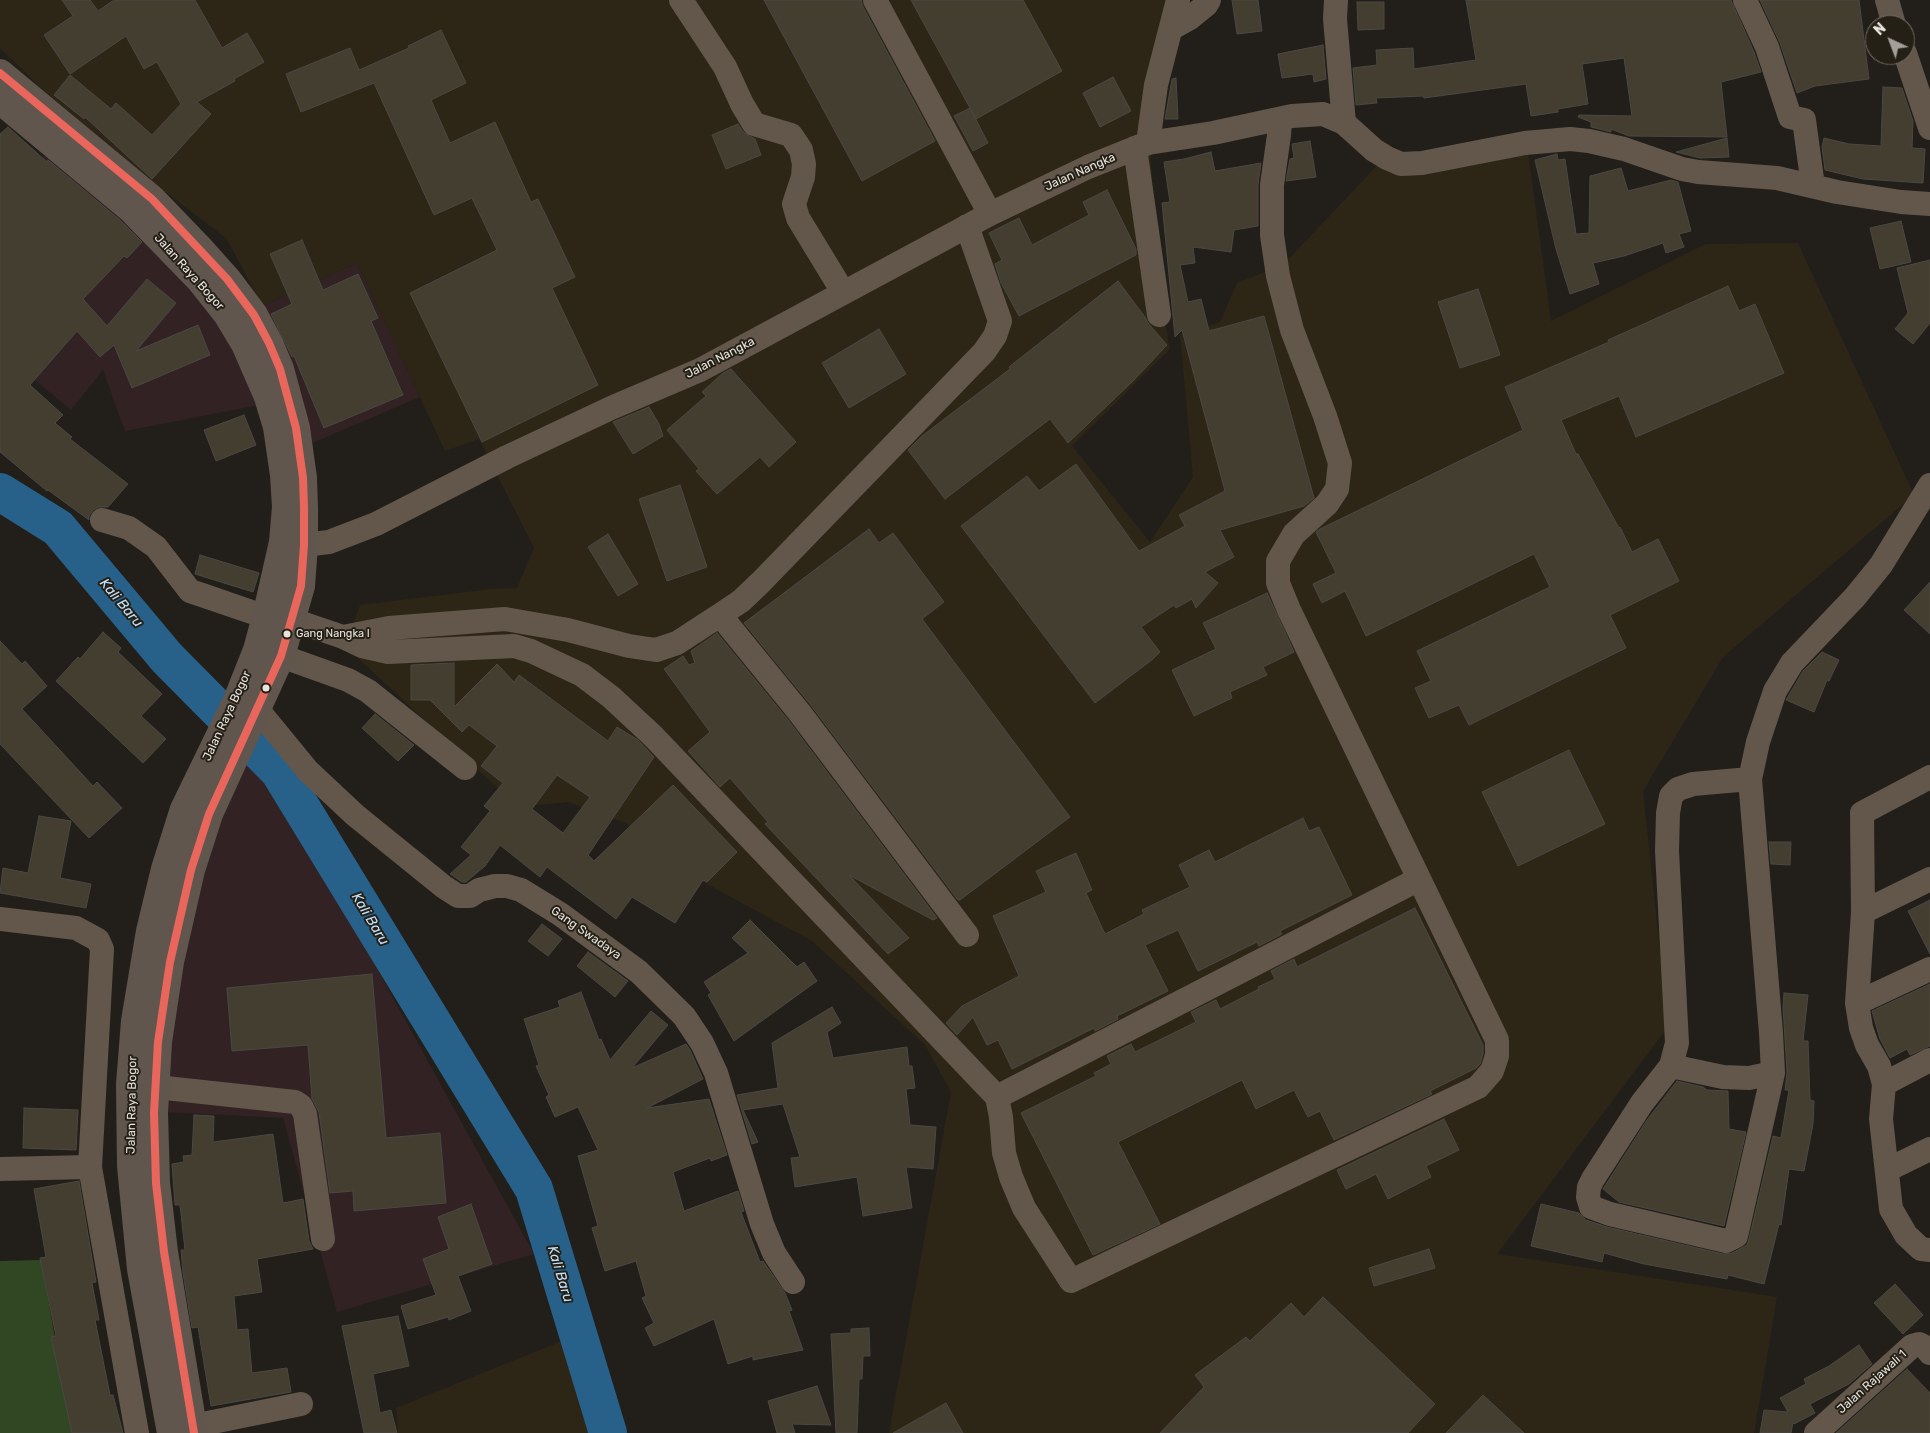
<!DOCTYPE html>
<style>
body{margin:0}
#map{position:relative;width:1930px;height:1433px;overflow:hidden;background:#221f1a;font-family:Rubik,sans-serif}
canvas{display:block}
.north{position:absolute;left:1865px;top:15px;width:50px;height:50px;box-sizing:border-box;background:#252016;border:1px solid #736e66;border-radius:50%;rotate:317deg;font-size:14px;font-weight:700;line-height:20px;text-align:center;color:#e8e4de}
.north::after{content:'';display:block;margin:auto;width:18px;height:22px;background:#a39f99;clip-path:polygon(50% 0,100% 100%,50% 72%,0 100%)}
</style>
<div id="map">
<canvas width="1930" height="1433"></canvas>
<div class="north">N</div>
</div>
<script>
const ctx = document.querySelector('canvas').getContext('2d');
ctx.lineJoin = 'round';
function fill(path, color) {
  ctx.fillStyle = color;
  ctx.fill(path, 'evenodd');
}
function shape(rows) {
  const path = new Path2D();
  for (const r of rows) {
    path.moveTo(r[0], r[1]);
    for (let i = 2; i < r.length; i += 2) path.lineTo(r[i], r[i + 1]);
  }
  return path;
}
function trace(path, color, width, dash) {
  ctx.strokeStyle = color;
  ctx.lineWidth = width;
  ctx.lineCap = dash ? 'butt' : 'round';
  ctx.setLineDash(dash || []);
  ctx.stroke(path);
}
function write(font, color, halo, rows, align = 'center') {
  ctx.font = font + ' Rubik,sans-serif';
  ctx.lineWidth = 4;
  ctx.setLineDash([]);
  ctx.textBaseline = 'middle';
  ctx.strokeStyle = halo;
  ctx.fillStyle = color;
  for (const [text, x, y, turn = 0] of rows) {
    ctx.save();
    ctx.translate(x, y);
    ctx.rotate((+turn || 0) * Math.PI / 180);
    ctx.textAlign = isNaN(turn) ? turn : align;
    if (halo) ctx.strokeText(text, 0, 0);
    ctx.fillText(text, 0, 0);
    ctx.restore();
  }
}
fill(shape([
 [52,148,215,305,251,285,262,306,357,263,420,397,310,444,296,398,125,431,103,370,71,410,0,351,0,198],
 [248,757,282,796,534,1254,337,1312,283,1118,164,1112,188,877]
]), '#322223');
fill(shape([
 [0,0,1167,0,1147,103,1160,297,1170,349,1072,446,1150,542,1193,477,1180,334,1220,322,1237,283,1284,264,1385,157,1528,152,1551,321,1706,244,1798,243,1914,495,1723,657,1643,791,1668,1027,1497,1254,1777,1297,1754,1433,889,1433,951,1092,925,1045,812,941,644,850,628,824,568,802,518,807,345,646,360,605,491,589,517,588,534,548,479,439,445,451,357,263,262,306,227,239,150,180,42,89,0,48],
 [567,1339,591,1433,398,1433,396,1408]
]), '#2d2617');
fill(shape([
 [41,1260,72,1433,0,1433,0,1261]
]), '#314723');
trace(shape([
 [0,492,58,528,167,658,279,771,534,1189,608,1433]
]), '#27618a', 38);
const building = shape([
 [62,0,90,0,98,11,114,0,195,0,222,48,247,33,264,62,234,79,235,81,197,102,211,114,152,179,85,117,84,119,54,95,70,75,111,109,116,103,152,135,181,104,157,62,144,69,126,36,70,74,44,35,73,16,62,0],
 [764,0,861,0,863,7,935,141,862,181,764,0],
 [911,0,1023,0,1062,71,976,119,911,0],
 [1232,0,1258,0,1262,31,1237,34,1232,0],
 [1466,0,1731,0,1754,52,1761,72,1721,82,1727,137,1629,136,1611,129,1611,132,1591,127,1591,122,1578,117,1579,115,1632,116,1624,58,1582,64,1588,104,1558,109,1558,112,1531,116,1526,84,1424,98,1423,96,1376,98,1377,103,1356,105,1353,68,1377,65,1376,50,1413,48,1414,69,1476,60,1466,0],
 [1760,0,1859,0,1869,79,1815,86,1797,93,1780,43,1760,0],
 [1357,2,1384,2,1384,29,1358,30,1357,2],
 [441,30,466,83,431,100,450,143,495,122,531,202,538,199,575,277,552,288,598,385,482,442,410,293,497,250,472,198,434,215,374,83,301,112,286,74,350,48,359,70,409,48,408,46,441,30],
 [1323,45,1326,79,1314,82,1313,74,1282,78,1278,54,1323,45],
 [1113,77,1131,111,1100,127,1083,93,1113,77],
 [1176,78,1178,119,1165,119,1172,79,1176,78],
 [1883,87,1902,88,1913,121,1912,148,1925,149,1923,183,1863,179,1825,170,1822,147,1824,138,1849,144,1881,146,1883,87],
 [970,108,988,143,973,151,954,116,970,108],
 [738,124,743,132,755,139,761,155,726,169,712,135,738,124],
 [8,127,47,162,48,160,120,220,142,242,127,258,124,256,83,299,107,326,147,279,176,303,136,351,198,325,210,355,132,388,114,345,100,357,77,331,30,385,63,415,55,423,72,437,70,439,128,484,108,507,99,507,93,510,89,516,89,520,48,490,47,491,0,452,0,134,8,127],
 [1727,138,1729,157,1700,158,1676,152,1727,138],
 [1310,141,1316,177,1286,181,1290,159,1294,158,1292,144,1310,141],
 [1211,152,1215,171,1261,163,1258,185,1258,226,1234,230,1231,252,1193,247,1195,263,1180,265,1188,302,1201,299,1209,331,1264,316,1314,498,1304,506,1220,530,1234,557,1205,572,1218,583,1196,608,1192,599,1176,608,1174,605,1141,627,1160,652,1153,659,1095,703,961,526,1027,476,1039,491,1076,464,1139,551,1185,526,1179,515,1225,491,1182,330,1175,337,1162,203,1170,202,1164,162,1184,159,1211,152],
 [1557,154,1558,160,1565,159,1576,234,1589,233,1590,176,1621,168,1628,191,1671,180,1678,182,1691,231,1679,234,1684,247,1666,253,1663,243,1624,256,1593,263,1599,284,1570,294,1556,249,1535,160,1557,154],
 [1107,190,1136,249,1136,255,1019,316,1001,283,995,264,1002,260,989,233,1019,218,1032,245,1089,215,1083,202,1107,190],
 [1901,221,1911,262,1880,269,1870,228,1901,221],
 [302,240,323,290,358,274,378,318,371,321,403,395,324,428,294,356,292,357,271,314,292,304,270,254,302,240],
 [1930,260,1930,323,1913,344,1895,329,1908,313,1897,268,1930,260],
 [1118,281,1145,317,1148,323,1167,345,1133,381,1068,443,1050,419,945,499,908,450,922,436,1010,369,1009,367,1118,281],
 [1728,286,1739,311,1755,304,1784,373,1636,437,1619,396,1561,420,1576,454,1578,454,1619,528,1620,527,1632,552,1658,539,1679,581,1610,615,1626,648,1469,725,1459,705,1429,718,1415,688,1431,681,1417,651,1550,587,1534,554,1366,636,1345,591,1322,603,1313,584,1336,573,1316,532,1320,529,1523,430,1505,387,1609,342,1608,340,1728,286],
 [1478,289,1500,355,1460,368,1438,302,1478,289],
 [879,329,906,374,849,408,822,363,879,329],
 [731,369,796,442,769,467,760,457,717,494,696,471,699,469,667,430,706,396,702,392,723,373,731,369],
 [649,407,659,424,663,436,633,454,613,422,649,407],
 [244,415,256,445,216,461,204,430,244,415],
 [680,485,707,567,667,581,639,499,680,485],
 [869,529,879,543,893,533,944,602,922,619,1070,817,960,900,958,900,810,704,744,623,869,529],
 [608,534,638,584,618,596,588,547,608,534],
 [200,555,259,573,253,592,195,574,200,555],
 [1930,582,1930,634,1904,610,1930,582],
 [1267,593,1294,652,1263,667,1267,675,1230,692,1232,698,1194,716,1172,670,1216,649,1203,623,1267,593],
 [103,632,121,648,118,652,162,694,141,716,166,739,143,763,56,681,78,657,80,659,103,632],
 [717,633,788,720,937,918,933,920,849,875,909,938,888,954,765,824,768,822,730,778,720,787,688,751,710,732,664,669,683,656,689,665,695,663,691,651,717,633],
 [0,641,22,664,25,661,47,686,22,709,93,786,97,782,122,808,89,838,0,744,0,641],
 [1822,652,1839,660,1829,681,1827,680,1814,712,1786,700,1803,671,1822,652],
 [454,663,454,707,497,664,514,682,519,675,608,741,617,727,638,740,654,757,588,855,594,861,673,785,737,852,707,882,703,880,675,923,632,897,616,919,547,867,540,877,500,845,485,866,466,882,462,882,450,874,471,855,461,847,490,811,484,806,503,783,481,766,497,746,469,725,462,732,430,700,411,700,411,665,454,663],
 [557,775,590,797,563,833,532,809,557,775],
 [375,714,414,745,398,761,362,728,375,714],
 [1569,750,1605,824,1518,866,1482,792,1569,750],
 [39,816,71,821,60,878,91,884,86,908,0,893,3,868,28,873,39,816],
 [1303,818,1309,831,1319,827,1352,895,1280,931,1282,934,1259,946,1257,942,1198,971,1178,930,1145,945,1168,991,1117,1016,1118,1019,1095,1031,1094,1028,1012,1069,998,1040,987,1045,973,1017,957,1035,946,1023,962,1006,1019,976,993,916,1046,892,1036,871,1076,853,1092,890,1086,893,1105,934,1144,914,1142,910,1190,887,1179,865,1209,850,1215,862,1303,818],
 [1769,842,1791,842,1790,865,1771,864,1769,842],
 [1930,900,1930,954,1908,911,1930,900],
 [1415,908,1483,1045,1483,1054,1480,1064,1476,1068,1430,1091,1432,1094,1334,1140,1320,1111,1308,1117,1294,1090,1256,1109,1242,1080,1118,1142,1160,1224,1093,1255,1021,1113,1096,1076,1094,1073,1111,1064,1107,1056,1131,1044,1135,1052,1196,1022,1191,1012,1216,1000,1220,1009,1259,989,1258,987,1275,979,1271,971,1294,959,1297,967,1415,908],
 [750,920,797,967,804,962,817,981,734,1041,708,995,711,993,704,982,748,953,732,938,750,920],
 [542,924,562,939,548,956,528,941,542,924],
 [588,952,628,981,615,997,577,966,588,952],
 [372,974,386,1138,440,1133,446,1203,354,1211,353,1191,330,1193,319,1112,312,1099,308,1045,232,1051,227,988,372,974],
 [1930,984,1930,1046,1910,1055,1907,1049,1890,1058,1880,1039,1872,1011,1930,984],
 [581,992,599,1040,601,1039,610,1060,651,1011,668,1025,632,1068,686,1044,690,1050,703,1079,647,1108,709,1099,727,1155,711,1161,710,1158,673,1172,684,1211,738,1191,744,1211,741,1212,760,1262,763,1261,785,1293,792,1310,789,1311,803,1350,753,1360,753,1356,728,1364,714,1319,654,1346,645,1328,654,1323,642,1298,646,1296,636,1261,605,1271,592,1228,598,1226,578,1156,598,1150,578,1107,555,1117,546,1097,549,1095,536,1066,539,1065,524,1019,560,1007,558,1001,581,992],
 [1784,993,1808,995,1803,1041,1808,1041,1810,1100,1814,1101,1813,1124,1804,1171,1789,1169,1781,1225,1779,1224,1764,1284,1728,1275,1727,1279,1644,1264,1604,1253,1602,1262,1531,1246,1541,1204,1579,1213,1586,1220,1607,1227,1723,1254,1732,1253,1747,1245,1749,1239,1773,1136,1781,1138,1789,1090,1785,1090,1787,1072,1783,1007,1784,993],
 [832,1007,841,1023,827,1032,833,1058,907,1047,909,1066,912,1066,915,1088,906,1089,910,1125,936,1127,933,1169,906,1167,912,1208,863,1216,857,1177,795,1187,791,1158,800,1157,783,1104,743,1110,758,1142,752,1144,737,1095,778,1088,772,1043,832,1007],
 [1677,1081,1703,1087,1707,1090,1728,1091,1729,1129,1746,1132,1724,1226,1619,1202,1603,1189,1647,1120,1677,1081],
 [24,1108,78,1110,76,1150,23,1148,24,1108],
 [194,1115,214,1116,213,1142,273,1134,283,1203,303,1199,309,1241,313,1249,257,1259,262,1292,234,1296,237,1330,248,1329,252,1373,287,1368,291,1392,211,1406,198,1327,192,1328,183,1273,181,1250,185,1250,180,1205,175,1205,172,1164,184,1162,183,1156,192,1155,194,1115],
 [1444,1119,1459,1150,1426,1166,1431,1177,1388,1199,1376,1174,1346,1189,1337,1170,1444,1119],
 [79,1181,96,1282,92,1283,99,1320,95,1320,110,1395,113,1395,123,1433,72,1433,51,1337,56,1336,40,1258,46,1257,34,1189,79,1181],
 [471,1204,492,1264,458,1276,471,1311,449,1320,448,1317,408,1329,401,1306,436,1295,423,1259,449,1249,438,1217,471,1204],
 [1429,1249,1435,1268,1374,1286,1369,1268,1429,1249],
 [1895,1284,1923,1315,1903,1334,1874,1303,1895,1284],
 [1323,1297,1435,1404,1408,1433,1160,1433,1204,1387,1195,1375,1246,1337,1250,1341,1291,1303,1304,1317,1323,1297],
 [398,1316,409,1366,373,1374,380,1413,391,1410,397,1433,364,1433,342,1326,398,1316],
 [869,1328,870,1356,863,1356,862,1379,859,1379,857,1433,836,1433,831,1334,851,1333,851,1329,869,1328],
 [1859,1345,1872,1364,1849,1384,1810,1404,1815,1413,1794,1424,1793,1422,1791,1433,1760,1433,1764,1410,1788,1412,1780,1398,1806,1384,1804,1379,1829,1366,1859,1345],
 [1907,1369,1930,1393,1930,1433,1836,1433,1907,1369],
 [817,1386,831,1425,792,1424,795,1433,777,1433,768,1401,817,1386],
 [1483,1395,1524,1433,1446,1433,1483,1395],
 [946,1403,963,1433,893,1433,946,1403]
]);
fill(building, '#443e31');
trace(building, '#4a4844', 1);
trace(shape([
 [681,0,725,67,742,104,754,124,791,135,801,150,804,164,803,177,794,204,798,218,843,292],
 [875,0,990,214],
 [1336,0,1335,19,1344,123],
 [1745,0,1767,47,1790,117,1804,120,1813,186],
 [1887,0,1894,25],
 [1172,28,1190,18,1206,5,1209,0],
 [1905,53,1930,128],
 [1148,143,1156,85,1178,0],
 [1135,148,1159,315],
 [102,520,129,528,156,547,190,591,202,595,266,617,293,620,343,637,362,646,388,652,514,646,531,651,582,675,611,697,653,736,997,1097,1001,1117,1004,1153,1011,1177,1024,1208,1071,1281,1478,1087,1492,1071,1497,1056,1497,1040,1289,610,1278,583,1278,561,1294,534,1327,504,1337,489,1340,463,1325,416,1292,330,1278,276,1272,235,1272,185,1279,135,1280,119],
 [286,542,304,545,329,542,376,524,507,457,611,408,700,370,990,214,1088,167,1148,143,1213,133,1292,116,1323,114,1344,123,1374,150,1387,158,1401,164,1422,163,1525,143,1570,139,1589,141,1624,149,1682,169,1698,172,1777,178,1837,192,1901,202,1930,204],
 [720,615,799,712,967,935],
 [343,637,389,628,505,619,568,630,629,646,656,650,677,643,720,615,741,601,760,583,984,352,995,336,1000,321,967,226],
 [281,656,348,680,368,691,465,768],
 [258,710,308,771,355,815,444,887,458,896,470,896,479,890,495,886,507,886,521,890,560,914,639,972,684,1016,702,1043,716,1073,762,1224,774,1253,793,1282],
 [1930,777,1862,813,1863,912,1857,1003,1861,1028,1867,1045,1879,1066,1884,1084,1881,1119,1891,1209,1906,1235,1921,1249,1930,1250],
 [1750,779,1693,784,1678,789,1671,796,1668,813,1667,851,1677,1043,1671,1066,1642,1103,1593,1179,1589,1187,1588,1197,1591,1207,1610,1214,1726,1241,1736,1236,1773,1073,1771,1033,1750,779,1758,742,1775,691,1792,663,1855,597,1881,565,1930,485],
 [1863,912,1930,879],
 [0,919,76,928,98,940,102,949,90,1167,137,1433],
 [1857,1003,1930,969],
 [1671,1066,1723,1077,1749,1078,1773,1073],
 [1884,1084,1930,1060],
 [138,1085,295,1102,301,1106,305,1114,323,1239],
 [997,1097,1419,879],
 [0,1169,90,1167],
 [1887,1170,1930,1149],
 [193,1426,301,1404],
 [1816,1433,1912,1346,1919,1344,1925,1347,1930,1353]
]), '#63574b', 24);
trace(shape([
 [0,73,152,199,202,251,227,279,254,315,269,343,280,369,296,428,303,478,304,508,304,545,301,586,281,656,209,814,191,870,170,962,158,1042,154,1113,156,1183,164,1252,194,1433],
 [0,100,131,209,200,280,227,314,245,344,268,397,277,427,284,475,286,507,283,542,266,617,257,650,238,698,184,809,165,869,150,931,135,1021,130,1084,131,1166,141,1269,171,1433]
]), '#60564d', 28);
trace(shape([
 [0,73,152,199,227,279,254,315,269,343,280,369,296,428,303,478,304,508,304,545,301,586,281,656,209,814,191,870,170,962,158,1042,154,1113,156,1183,164,1252,194,1433]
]), '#e8665c', 8);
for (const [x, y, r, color] of [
 [287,634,4.5,"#e8e4de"],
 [266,688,4.5,"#e8e4de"]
]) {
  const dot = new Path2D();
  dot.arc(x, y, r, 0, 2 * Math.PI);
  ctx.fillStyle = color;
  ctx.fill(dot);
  trace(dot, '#252016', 2);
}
write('11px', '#e8e4de', '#252016', [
 ["Gang Nangka I",296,634]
], 'left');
write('12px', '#e8e4de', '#252016', [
 ["Jalan Nangka",1080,172,-24],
 ["Jalan Raya Bogor",189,272,48],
 ["Jalan Nangka",720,358,-27],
 ["Jalan Raya Bogor",227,716,-65],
 ["Gang Swadaya",586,933,35],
 ["Jalan Raya Bogor",132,1105,-89],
 ["Jalan Rajawali 1",1872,1382,-42]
]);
write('italic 14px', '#c2e2fe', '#252016', [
 ["Kali Baru",121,603,50],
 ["Kali Baru",370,919,59],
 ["Kali Baru",560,1274,73]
]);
</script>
